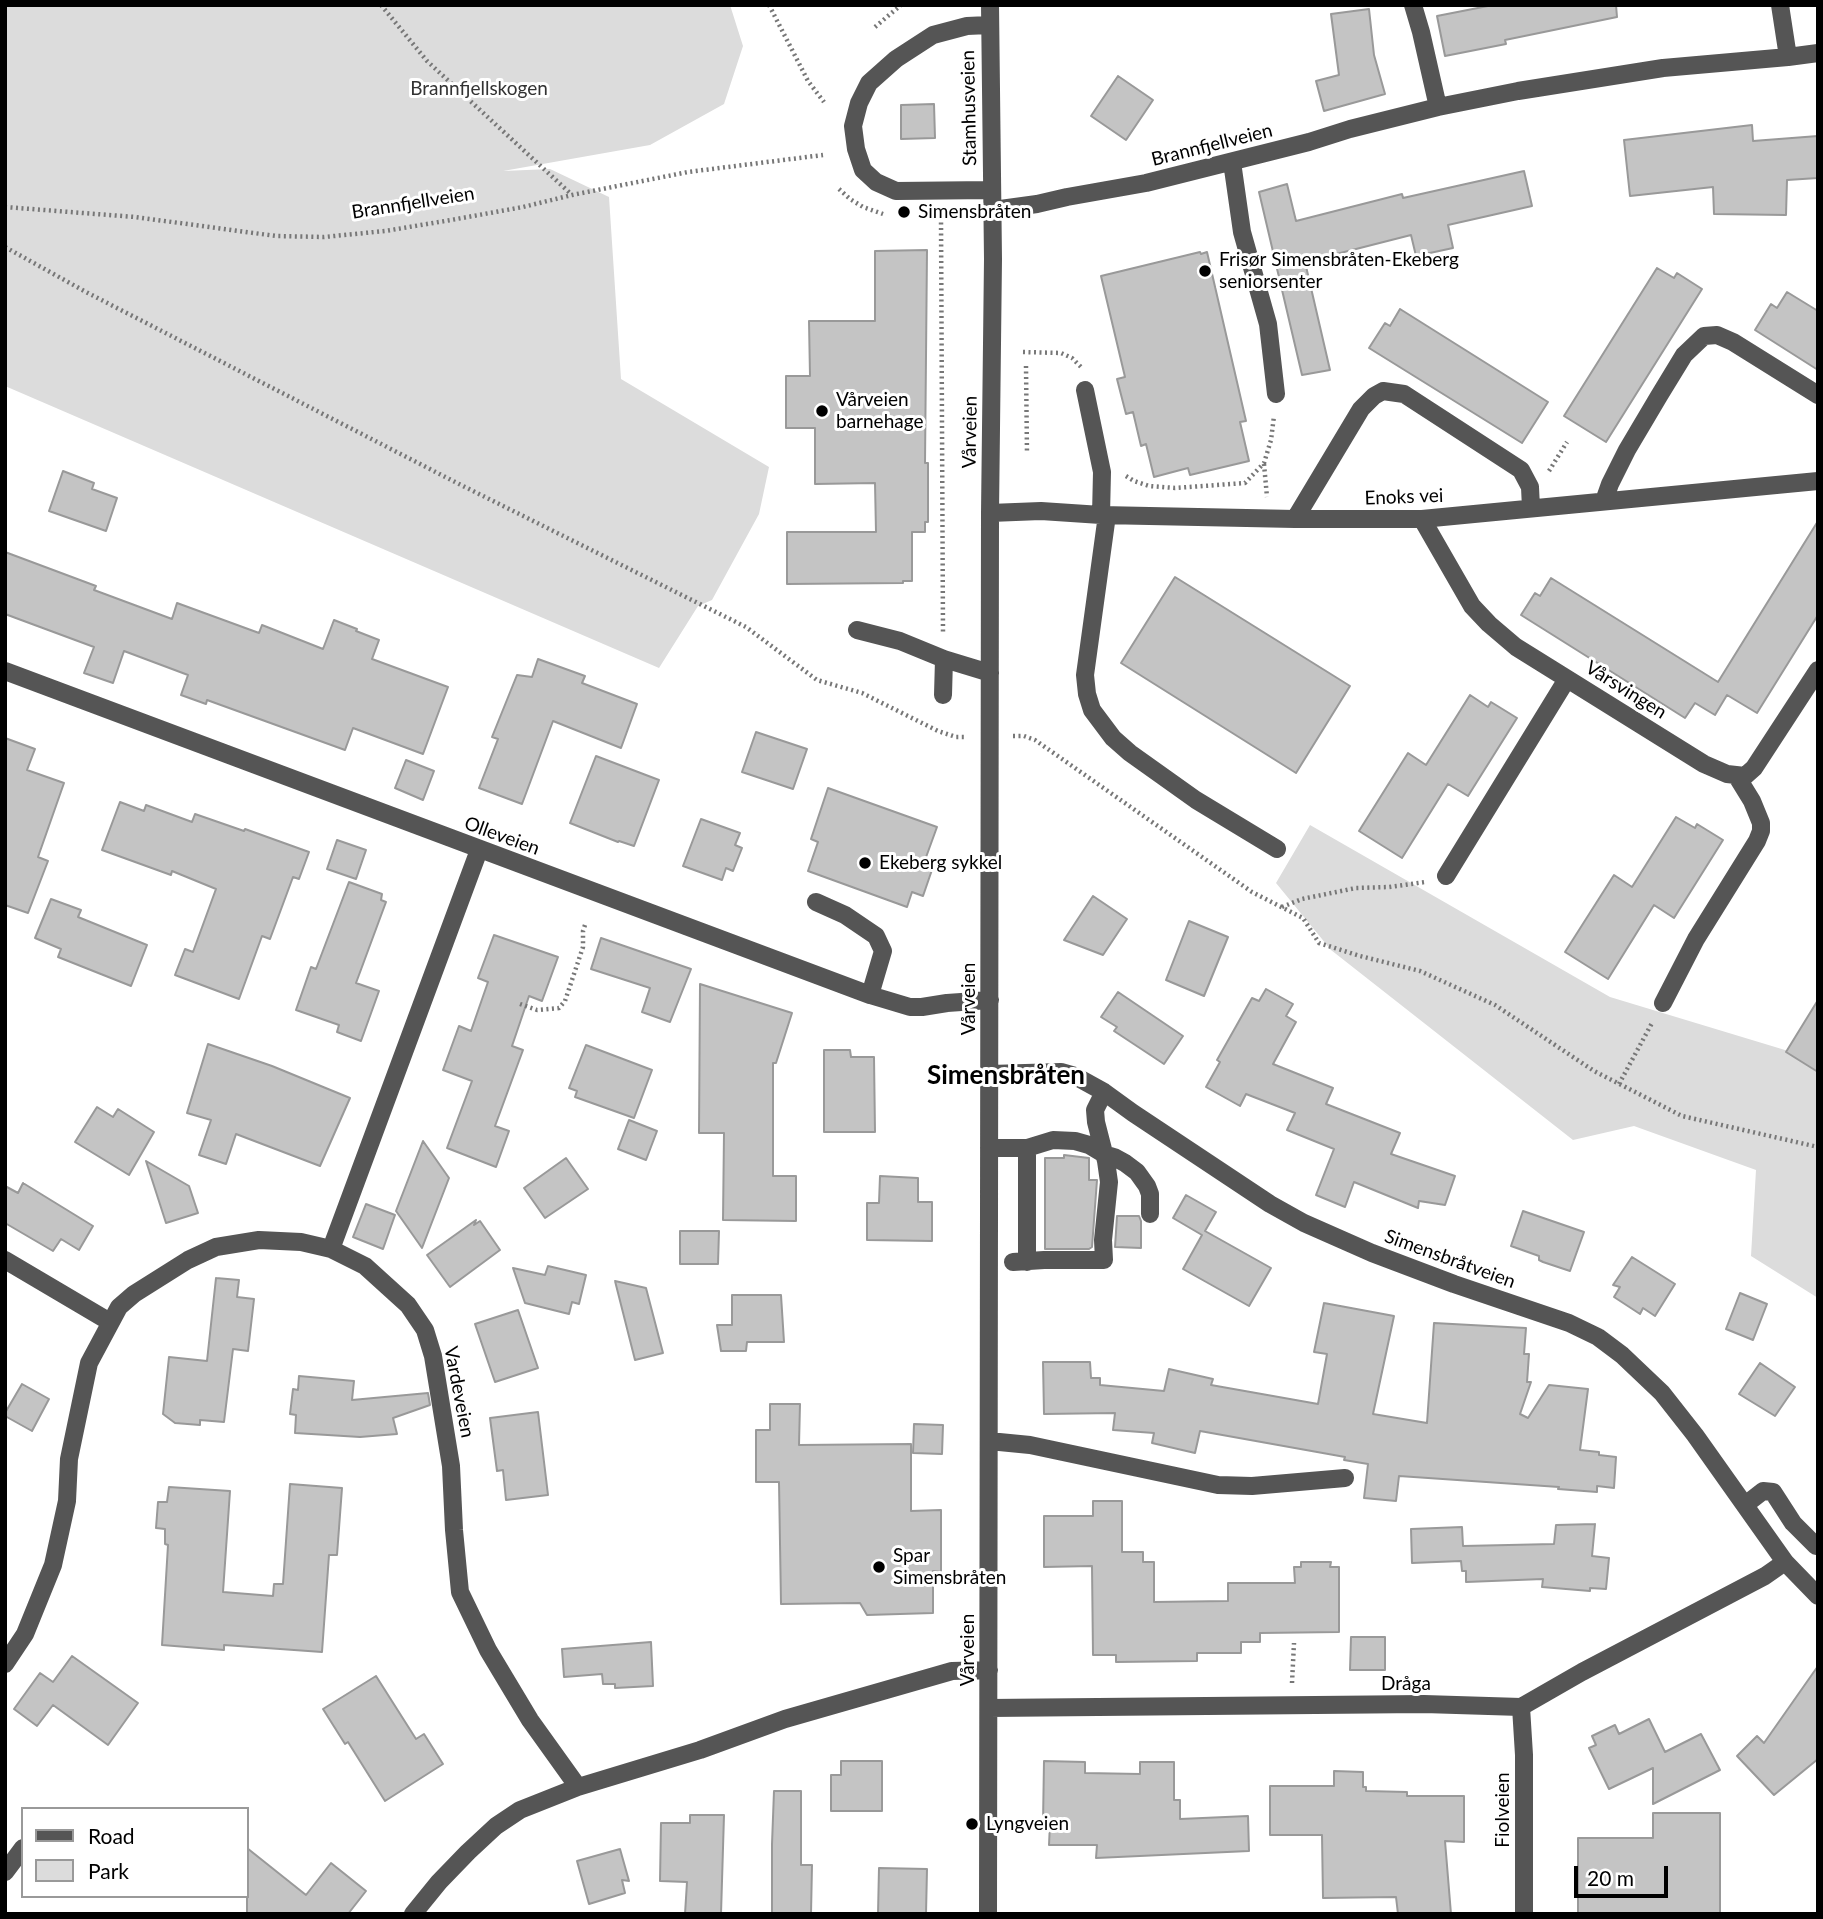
<!DOCTYPE html>
<meta charset="utf-8">
<style>
body{margin:0}
#map{position:relative;width:1823px;height:1919px;overflow:hidden;background:#fff;font-family:Lato,sans-serif}
canvas{display:block}
.frame{position:absolute;inset:0;border:7px solid #000;pointer-events:none}
.legend{position:absolute;left:21px;top:1807px;width:228px;height:91px;box-sizing:border-box;background:#fff;border:2px solid #999;margin:0;padding:9px 12px;list-style:none;font-size:21px;color:#000}
.legend li{display:flex;align-items:center;gap:14px;height:35px}
.legend b{width:35px;border:2px solid #999}
.scale{position:absolute;left:1574px;top:1866px;width:94px;height:32px;box-sizing:border-box;border:4px solid #000;border-top:0;padding-left:9px;font-size:21px;line-height:24px;white-space:nowrap;color:#000;-webkit-text-stroke:5px #fff;paint-order:stroke}
</style>
<div id="map">
<canvas width="1823" height="1919"></canvas>
<div class="frame"></div>
<ul class="legend">
<li><b style="height:9px;background:#555"></b>Road</li>
<li><b style="height:19px;background:#dcdcdc"></b>Park</li>
</ul>
<div class="scale">20 m</div>
</div>
<script>
const ctx = document.querySelector('canvas').getContext('2d');
ctx.lineJoin = 'round';
function fill(path, color) {
  ctx.fillStyle = color;
  ctx.fill(path, 'evenodd');
}
function shape(rows) {
  const path = new Path2D();
  for (const r of rows) {
    path.moveTo(r[0], r[1]);
    for (let i = 2; i < r.length; i += 2) path.lineTo(r[i], r[i + 1]);
  }
  return path;
}
function trace(path, color, width, dash) {
  ctx.strokeStyle = color;
  ctx.lineWidth = width;
  ctx.lineCap = dash ? 'butt' : 'round';
  ctx.setLineDash(dash || []);
  ctx.stroke(path);
}
function write(font, color, halo, rows, align = 'center') {
  ctx.font = font + ' Lato,sans-serif';
  ctx.lineWidth = 6;
  ctx.setLineDash([]);
  ctx.textBaseline = 'middle';
  ctx.strokeStyle = halo;
  ctx.fillStyle = color;
  for (const [text, x, y, turn = 0] of rows) {
    ctx.save();
    ctx.translate(x, y);
    ctx.rotate((+turn || 0) * Math.PI / 180);
    ctx.textAlign = isNaN(turn) ? turn : align;
    if (halo) ctx.strokeText(text, 0, 0);
    ctx.fillText(text, 0, 0);
    ctx.restore();
  }
}
fill(shape([
 [5,5,730,5,743,46,724,104,650,145,503,171,550,169,609,197,621,379,769,467,759,514,712,600,698,606,659,668,5,386],
 [1310,825,1610,997,1818,1060,1818,1298,1751,1256,1756,1170,1634,1126,1573,1140,1331,950,1276,883]
]), '#dcdcdc');
const building = shape([
 [1493,5,1616,5,1617,17,1505,40,1506,44,1445,56,1437,16,1493,5],
 [1369,9,1374,55,1385,94,1324,111,1316,81,1339,75,1331,14,1369,9],
 [1118,76,1153,100,1126,140,1091,116,1118,76],
 [934,104,935,138,901,139,901,105,934,104],
 [1752,125,1753,141,1818,136,1818,178,1787,180,1786,215,1714,214,1713,187,1630,196,1624,140,1752,125],
 [1524,171,1532,206,1448,225,1453,248,1416,256,1411,235,1305,262,1330,370,1302,375,1259,192,1287,184,1296,221,1402,194,1403,198,1524,171],
 [927,250,925,463,928,463,928,522,925,522,925,532,912,532,912,581,903,581,903,583,787,584,787,532,876,532,875,483,815,484,815,428,786,428,786,376,810,376,809,321,875,321,875,251,927,250],
 [1200,252,1201,254,1207,252,1246,421,1240,422,1249,461,1190,475,1188,468,1154,477,1146,444,1141,446,1133,412,1126,414,1117,379,1125,377,1101,276,1200,252],
 [1657,268,1674,278,1677,273,1702,289,1606,442,1564,416,1657,268],
 [1787,292,1818,311,1818,370,1755,330,1771,304,1777,308,1787,292],
 [1400,309,1548,402,1522,443,1369,348,1385,323,1390,326,1400,309],
 [63,471,94,483,92,489,117,498,106,531,49,511,63,471],
 [1818,521,1818,615,1757,713,1727,695,1715,715,1695,703,1685,718,1521,615,1535,593,1540,596,1551,578,1718,682,1818,521],
 [5,552,96,586,94,590,172,619,177,603,259,633,262,625,323,649,334,620,357,629,356,631,379,640,372,659,448,687,423,754,353,728,345,750,207,700,206,704,181,695,188,675,124,651,113,683,84,673,94,647,5,614,5,552],
 [1175,577,1350,686,1296,773,1121,663,1175,577],
 [538,659,585,676,582,683,637,704,621,748,553,721,522,804,479,788,498,739,492,737,517,675,532,677,538,659],
 [1470,695,1488,707,1491,702,1517,718,1468,796,1448,784,1402,858,1359,831,1408,753,1426,765,1470,695],
 [756,732,807,749,793,789,742,772,756,732],
 [5,738,35,749,27,770,64,783,38,857,48,861,28,913,5,905,5,738],
 [596,756,659,780,634,846,619,841,618,842,570,823,596,756],
 [406,760,434,771,423,800,395,788,406,760],
 [828,788,937,827,925,860,934,864,923,896,912,892,907,907,808,871,818,842,811,839,828,788],
 [120,802,144,811,146,805,192,822,195,814,244,831,245,829,309,852,299,879,293,877,270,939,262,936,239,999,175,975,185,949,193,952,216,889,172,871,171,875,102,850,120,802],
 [1676,817,1695,828,1697,824,1723,840,1674,918,1654,905,1608,979,1565,952,1614,875,1632,887,1676,817],
 [701,819,740,833,735,845,742,848,733,871,726,868,722,880,683,866,701,819],
 [337,840,366,850,356,879,327,869,337,840],
 [349,882,382,894,381,900,386,902,356,983,379,991,361,1041,337,1032,339,1025,296,1010,311,967,316,969,349,882],
 [1093,896,1127,919,1103,955,1064,940,1093,896],
 [51,899,81,910,78,917,147,945,131,986,58,957,61,949,35,938,51,899],
 [1189,921,1228,937,1204,996,1166,980,1189,921],
 [494,935,558,957,542,1001,529,996,512,1046,523,1050,495,1126,509,1131,496,1167,447,1148,472,1081,443,1070,459,1026,471,1031,488,982,478,978,494,935],
 [601,938,691,969,670,1022,642,1012,650,988,591,969,601,938],
 [700,984,792,1013,776,1063,773,1063,773,1176,796,1176,796,1221,723,1220,724,1133,699,1133,700,984],
 [1266,989,1293,1004,1286,1016,1296,1022,1273,1064,1333,1088,1326,1104,1400,1133,1391,1154,1455,1176,1445,1205,1419,1201,1418,1208,1354,1182,1345,1207,1316,1195,1334,1149,1287,1130,1295,1113,1246,1094,1240,1106,1206,1087,1220,1062,1217,1060,1252,998,1259,1001,1266,989],
 [1118,992,1183,1036,1164,1064,1114,1031,1117,1027,1101,1017,1118,992],
 [1818,1000,1818,1072,1786,1052,1818,1000],
 [208,1044,272,1066,350,1098,320,1166,236,1134,226,1164,199,1155,211,1120,187,1113,208,1044],
 [586,1045,652,1070,634,1118,575,1097,577,1091,569,1088,586,1045],
 [824,1050,850,1050,851,1057,874,1057,875,1132,824,1132,824,1050],
 [97,1107,113,1117,118,1109,154,1132,129,1175,75,1142,97,1107],
 [629,1120,657,1131,646,1160,618,1149,629,1120],
 [423,1141,449,1178,422,1248,396,1211,423,1141],
 [1064,1155,1089,1158,1089,1180,1097,1180,1092,1247,1089,1249,1045,1249,1045,1158,1064,1158,1064,1155],
 [566,1158,588,1189,545,1218,524,1188,566,1158],
 [146,1161,189,1186,198,1213,166,1223,146,1161],
 [880,1176,918,1178,918,1202,932,1202,932,1241,867,1240,867,1203,879,1203,880,1176],
 [23,1183,93,1226,79,1250,61,1239,53,1251,5,1223,5,1186,18,1193,23,1183],
 [1186,1195,1216,1212,1205,1231,1271,1268,1249,1306,1183,1269,1202,1235,1173,1218,1186,1195],
 [366,1204,395,1215,383,1249,353,1237,366,1204],
 [1523,1211,1584,1232,1570,1271,1543,1262,1539,1260,1539,1256,1511,1246,1523,1211],
 [1117,1216,1139,1216,1141,1221,1141,1248,1115,1247,1117,1216],
 [476,1220,474,1225,480,1221,500,1250,450,1287,427,1255,476,1220],
 [680,1231,719,1231,718,1264,680,1264,680,1231],
 [1632,1257,1675,1284,1655,1316,1643,1308,1640,1314,1614,1297,1620,1287,1613,1285,1632,1257],
 [548,1266,586,1275,579,1304,572,1302,569,1314,525,1303,513,1268,545,1275,548,1266],
 [216,1278,239,1280,237,1297,254,1299,248,1351,233,1349,224,1422,200,1420,200,1425,175,1423,163,1414,169,1357,207,1361,216,1278],
 [615,1281,646,1288,663,1353,635,1360,615,1281],
 [1740,1293,1767,1304,1753,1340,1726,1329,1740,1293],
 [732,1295,781,1295,784,1342,747,1342,746,1351,721,1351,717,1325,732,1325,732,1295],
 [1324,1303,1394,1316,1373,1414,1427,1423,1434,1323,1526,1328,1524,1354,1529,1354,1527,1382,1531,1382,1520,1414,1528,1418,1549,1385,1588,1389,1580,1450,1599,1452,1599,1455,1616,1457,1614,1488,1597,1486,1597,1492,1558,1489,1559,1487,1399,1476,1396,1501,1364,1498,1368,1464,1344,1460,1345,1457,1200,1431,1195,1453,1152,1443,1154,1433,1113,1430,1115,1413,1044,1414,1043,1362,1090,1362,1091,1378,1100,1378,1100,1385,1164,1391,1169,1369,1213,1379,1211,1385,1318,1404,1327,1354,1314,1352,1324,1303],
 [518,1310,538,1368,495,1382,475,1324,518,1310],
 [1760,1363,1795,1387,1775,1416,1739,1394,1760,1363],
 [299,1376,354,1381,352,1400,428,1393,430,1405,393,1418,397,1434,360,1437,295,1433,296,1415,290,1414,293,1389,298,1390,299,1376],
 [22,1384,49,1399,32,1431,5,1416,5,1413,22,1384],
 [770,1404,800,1404,799,1445,911,1444,911,1511,941,1510,941,1572,933,1571,933,1613,867,1615,860,1603,781,1604,779,1482,756,1482,756,1430,770,1430,770,1404],
 [538,1412,548,1495,506,1500,503,1470,497,1471,490,1418,538,1412],
 [914,1424,943,1425,942,1454,913,1453,914,1424],
 [290,1484,342,1488,337,1555,329,1555,322,1652,224,1645,224,1650,162,1645,168,1545,165,1544,165,1529,156,1528,158,1502,167,1502,169,1487,230,1491,223,1592,273,1596,274,1584,283,1584,290,1484],
 [1093,1501,1122,1501,1122,1552,1143,1552,1143,1562,1154,1562,1154,1602,1228,1601,1228,1583,1295,1583,1294,1567,1301,1567,1301,1562,1331,1562,1330,1567,1339,1567,1339,1632,1260,1633,1260,1642,1241,1642,1241,1653,1197,1653,1197,1661,1116,1662,1116,1655,1093,1655,1092,1566,1044,1567,1044,1516,1093,1516,1093,1501],
 [1595,1524,1592,1556,1609,1558,1606,1589,1590,1588,1590,1591,1542,1587,1543,1579,1466,1582,1466,1571,1462,1571,1461,1561,1412,1563,1411,1529,1462,1527,1463,1546,1554,1544,1556,1525,1595,1524],
 [1351,1637,1385,1637,1385,1670,1350,1670,1351,1637],
 [651,1642,653,1686,615,1688,615,1684,603,1684,602,1674,564,1677,562,1649,651,1642],
 [72,1656,138,1703,108,1745,53,1705,37,1726,14,1709,40,1673,53,1682,72,1656],
 [1818,1666,1818,1759,1774,1795,1737,1756,1757,1736,1764,1743,1818,1666],
 [376,1676,416,1739,424,1734,443,1764,385,1801,348,1742,345,1744,323,1709,376,1676],
 [1649,1719,1665,1752,1701,1734,1720,1770,1653,1804,1653,1768,1609,1789,1589,1748,1596,1745,1592,1736,1615,1725,1619,1734,1649,1719],
 [841,1761,882,1761,882,1811,831,1811,831,1775,841,1775,841,1761],
 [1044,1761,1085,1762,1085,1773,1140,1774,1140,1762,1174,1762,1174,1800,1180,1800,1180,1819,1248,1816,1249,1851,1096,1858,1097,1845,1049,1845,1050,1823,1043,1823,1044,1761],
 [1334,1771,1363,1772,1363,1787,1366,1787,1366,1791,1407,1792,1407,1796,1464,1796,1464,1842,1445,1841,1451,1914,1398,1914,1396,1897,1323,1898,1322,1835,1270,1835,1270,1786,1334,1786,1334,1771],
 [774,1791,801,1791,801,1865,812,1865,811,1914,772,1914,772,1844,774,1791],
 [1653,1813,1720,1813,1720,1914,1578,1914,1578,1838,1653,1838,1653,1813],
 [690,1815,724,1815,721,1914,685,1914,687,1882,660,1881,661,1823,690,1823,690,1815],
 [247,1848,306,1895,331,1863,366,1891,348,1914,247,1914,247,1848],
 [620,1849,629,1881,622,1880,625,1893,589,1904,577,1861,620,1849],
 [879,1868,927,1869,926,1914,878,1914,879,1868]
]);
fill(building, '#c4c4c4');
trace(building, '#999', 2);
trace(shape([
 [381,5,427,61,571,194],
 [769,5,808,81,824,102],
 [875,27,901,5],
 [839,189,850,199,863,207,883,214],
 [5,207,135,217,276,236,324,237,385,231,451,220,523,207,572,195,688,172,823,155],
 [941,217,943,633],
 [5,247,86,292,457,483,746,627,817,680,862,693,938,731,956,737,967,737],
 [1023,352,1061,353,1072,358,1081,367],
 [1026,366,1027,454],
 [1264,464,1267,497],
 [1549,471,1567,442],
 [1126,476,1134,481,1149,486,1175,488,1245,483,1264,463,1271,440,1274,416],
 [1013,736,1024,736,1035,740,1252,892,1303,918,1319,943,1360,956,1420,971,1495,1005,1594,1071,1682,1116,1818,1147],
 [1282,907,1302,899,1356,888,1389,887,1425,882],
 [520,1004,537,1010,559,1008,565,1001,583,947,583,931,586,922],
 [1619,1084,1652,1023],
 [1292,1683,1294,1643]
]), '#777', 4.5, [2, 3.5]);
trace(shape([
 [1413,5,1421,32,1438,107],
 [1780,5,1788,57],
 [989,25,967,26,933,35,896,59,869,83,859,103,853,126,856,149,863,170,876,182,896,191,991,190],
 [1232,162,1242,232,1268,324,1276,394],
 [993,210,1037,204,1067,197,1146,183,1309,142,1350,129,1438,107,1518,91,1663,68,1788,57,1818,53],
 [1085,390,1102,472,1101,515],
 [1604,501,1610,484,1627,450,1659,396,1684,355,1704,336,1717,335,1733,342,1818,395],
 [990,513,1041,511,1101,515,1295,519,1422,519,1818,481],
 [1107,515,1085,675,1087,694,1092,710,1113,738,1130,753,1196,800,1277,849],
 [1295,519,1361,409,1374,396,1383,391,1404,394,1521,470,1530,487,1531,508],
 [1422,519,1472,606,1489,624,1516,647,1704,764,1727,774,1745,776,1754,768,1818,670],
 [857,630,900,641,944,659,990,673],
 [5,671,870,995,910,1007,922,1007,947,1003,990,1000],
 [943,695,944,659],
 [1446,876,1567,679],
 [816,902,845,915,876,936,883,951,870,995],
 [1663,1003,1696,939,1757,841,1761,831,1761,823,1752,801,1736,775],
 [990,1074,1061,1072,1075,1076,1104,1092,1133,1113,1270,1204,1304,1223,1372,1253,1454,1284,1569,1323,1598,1337,1622,1355,1662,1393,1695,1435,1785,1562,1818,1596],
 [989,1148,1027,1148,1053,1140,1075,1141,1089,1145,1104,1154,1114,1157,1125,1163,1137,1172,1147,1186,1150,1194,1150,1214],
 [1027,1148,1027,1262],
 [331,1249,479,850],
 [5,1260,110,1322],
 [1013,1262,1044,1260,1104,1260,1103,1240,1109,1182,1106,1161,1096,1122,1095,1110,1104,1092],
 [989,1441,1030,1445,1218,1485,1252,1486,1345,1478],
 [1745,1505,1763,1491,1773,1492,1793,1523,1816,1546],
 [5,1664,25,1634,53,1565,67,1501,69,1459,89,1363,119,1307,134,1294,188,1260,216,1247,259,1240,301,1242,331,1249,365,1266,408,1305,425,1330,433,1356,451,1466,454,1530,460,1592,488,1650,530,1720,578,1787],
 [1521,1707,1524,1755,1524,1914],
 [989,1708,1424,1704,1521,1707,1582,1672,1765,1576,1785,1562],
 [5,1872,23,1848],
 [413,1914,439,1882,468,1852,496,1826,520,1810,578,1787,700,1750,785,1719,952,1671,989,1670],
 [988,1914,990,513,993,259,990,5]
]), '#555', 18);
for (const [x, y, r, color] of [
 [904,212,7,"#000"],
 [1205,271,7,"#000"],
 [822,411,7,"#000"],
 [865,863,7,"#000"],
 [879,1567,7,"#000"],
 [972,1824,7,"#000"]
]) {
  const dot = new Path2D();
  dot.arc(x, y, r, 0, 2 * Math.PI);
  ctx.fillStyle = color;
  ctx.fill(dot);
  trace(dot, '#fff', 2.5);
}
write('19px', '#333', '#fff', [
 ["Brannfjellskogen",479,89]
]);
write('19px', '#000', '#fff', [
 ["Stamhusveien",969,108,-91],
 ["Brannfjellveien",1212,145,-14],
 ["Brannfjellveien",413,203,-9],
 ["Vårveien",970,432,-89],
 ["Enoks vei",1404,497,-2],
 ["Vårsvingen",1626,690,32],
 ["Olleveien",502,836,20],
 ["Vårveien",969,999,-90],
 ["Simensbråtveien",1450,1259,20],
 ["Vardeveien",459,1392,79],
 ["Vårveien",968,1650,-90],
 ["Dråga",1406,1684],
 ["Fiolveien",1503,1810,-90]
]);
write('19px', '#000', '#fff', [
 ["Simensbråten",918,212],
 ["Frisør Simensbråten-Ekeberg",1219,260],
 ["seniorsenter",1219,282],
 ["Vårveien",836,400],
 ["barnehage",836,422],
 ["Ekeberg sykkel",879,863],
 ["Spar",893,1556],
 ["Simensbråten",893,1578],
 ["Lyngveien",986,1824]
], 'left');
write('bold 26px', '#000', '#fff', [
 ["Simensbråten",1006,1076]
]);
</script>
